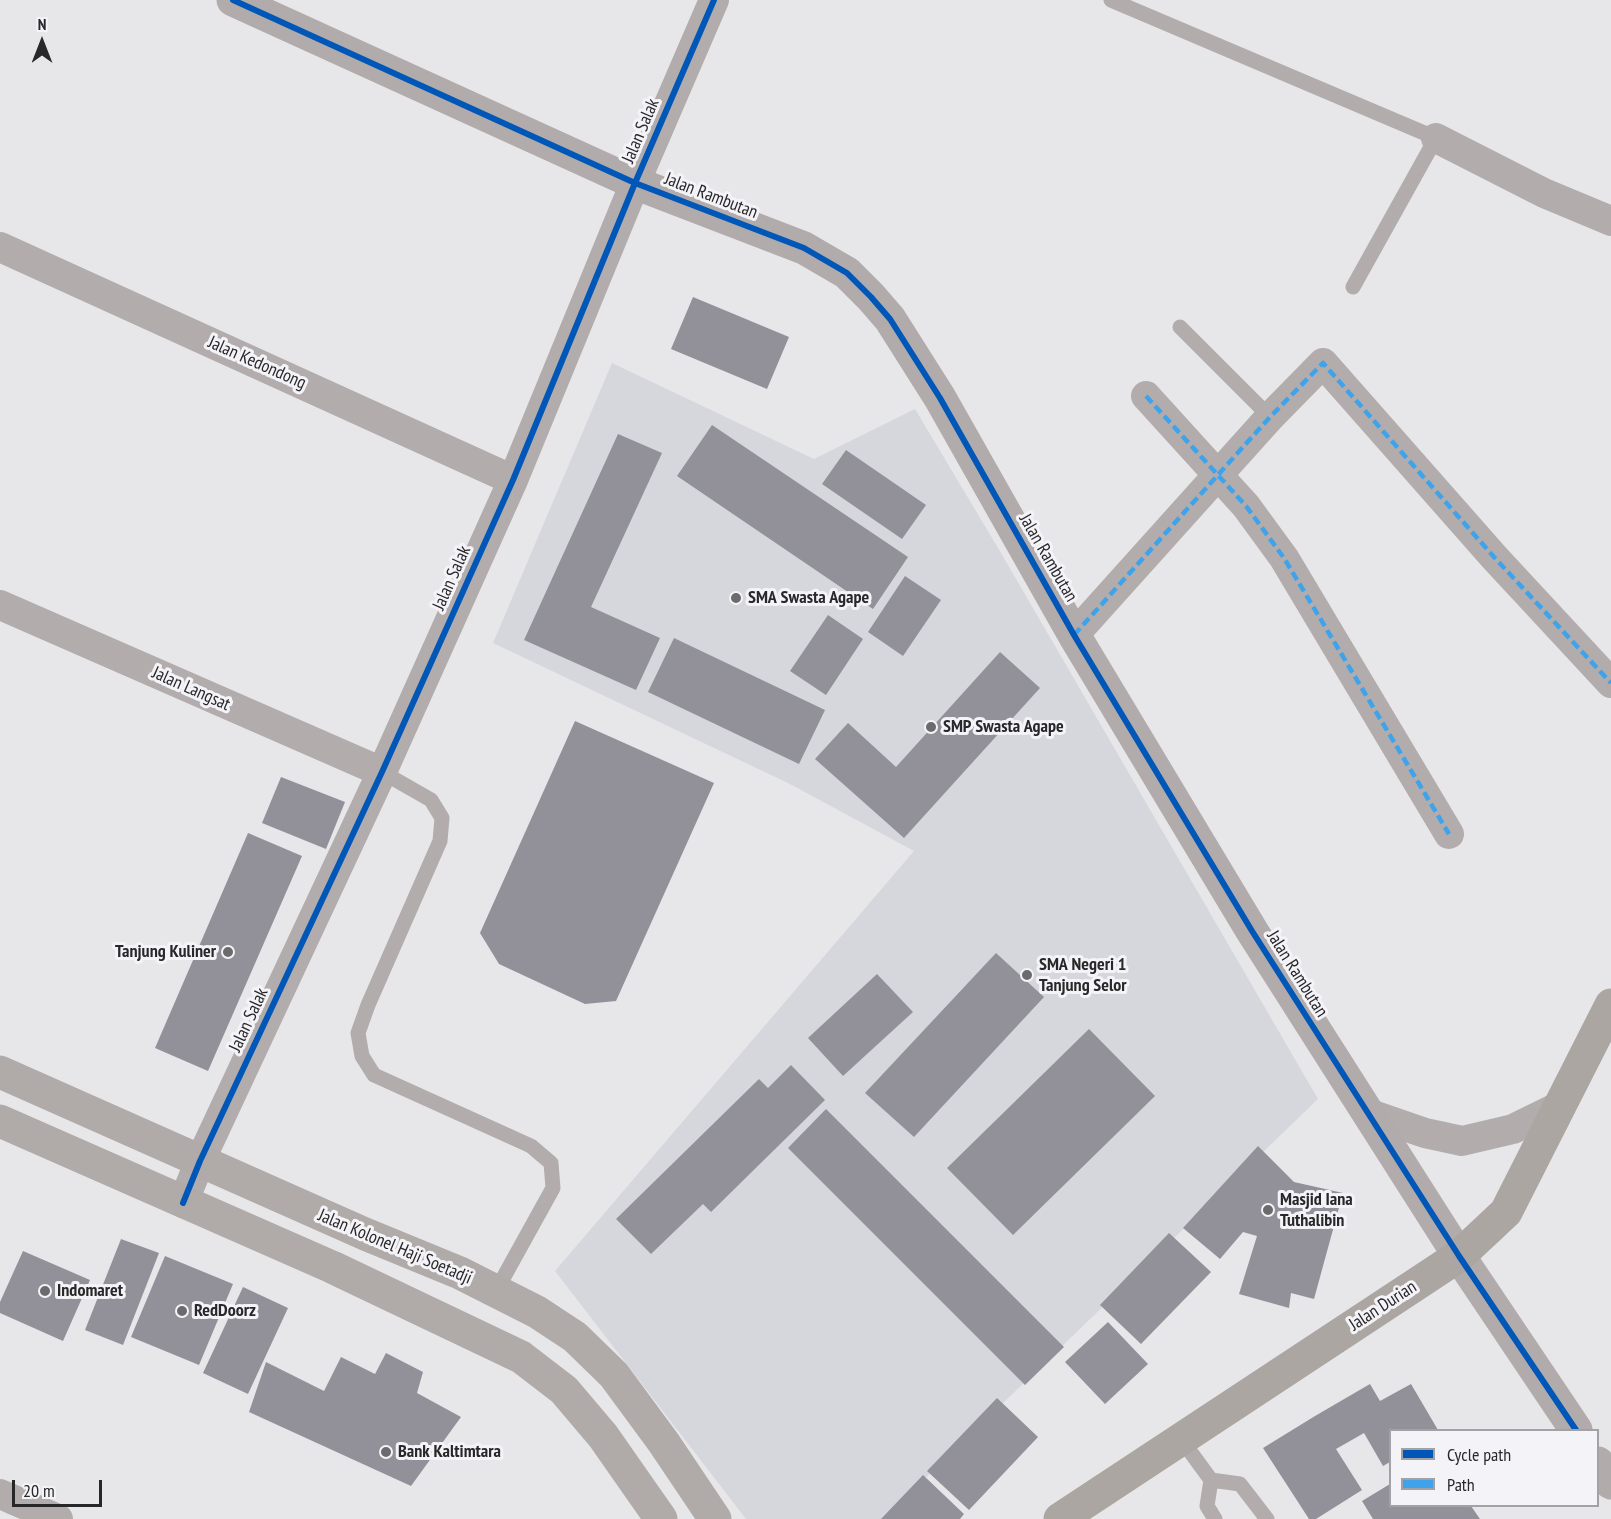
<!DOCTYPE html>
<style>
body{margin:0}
#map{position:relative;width:1611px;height:1519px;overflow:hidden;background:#e7e7e9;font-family:"PT Sans Narrow",sans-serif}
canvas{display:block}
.legend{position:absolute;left:1389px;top:1429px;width:210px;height:78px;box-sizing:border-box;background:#f4f4f8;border:2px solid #a2a2a6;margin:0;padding:8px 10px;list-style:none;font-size:18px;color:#28282a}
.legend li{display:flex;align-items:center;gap:12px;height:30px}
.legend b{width:30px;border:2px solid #a2a2a6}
.north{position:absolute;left:12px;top:12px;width:60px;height:60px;-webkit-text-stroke:4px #f4f4f8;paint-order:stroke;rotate:0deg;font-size:16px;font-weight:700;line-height:24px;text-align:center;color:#28282a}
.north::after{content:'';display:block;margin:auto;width:21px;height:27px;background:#28282a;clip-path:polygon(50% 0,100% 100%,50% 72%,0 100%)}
.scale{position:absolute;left:12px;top:1480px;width:90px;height:27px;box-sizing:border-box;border:3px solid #28282a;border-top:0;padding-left:8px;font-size:18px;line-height:21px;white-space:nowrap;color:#28282a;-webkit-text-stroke:4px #f4f4f8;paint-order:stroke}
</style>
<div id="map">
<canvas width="1611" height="1519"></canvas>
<ul class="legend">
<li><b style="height:8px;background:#0057b8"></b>Cycle path</li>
<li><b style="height:8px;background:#3ea3eb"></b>Path</li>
</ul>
<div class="north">N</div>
<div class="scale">20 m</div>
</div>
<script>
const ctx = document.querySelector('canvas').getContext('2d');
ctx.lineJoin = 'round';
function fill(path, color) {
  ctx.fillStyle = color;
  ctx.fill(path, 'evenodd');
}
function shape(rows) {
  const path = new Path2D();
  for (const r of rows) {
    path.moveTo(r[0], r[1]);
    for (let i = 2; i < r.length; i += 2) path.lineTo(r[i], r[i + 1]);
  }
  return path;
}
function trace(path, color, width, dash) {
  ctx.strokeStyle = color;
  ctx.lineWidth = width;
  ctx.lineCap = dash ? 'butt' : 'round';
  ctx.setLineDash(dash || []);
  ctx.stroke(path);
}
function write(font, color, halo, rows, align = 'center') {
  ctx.font = font + ' "PT Sans Narrow",sans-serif';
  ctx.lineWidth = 6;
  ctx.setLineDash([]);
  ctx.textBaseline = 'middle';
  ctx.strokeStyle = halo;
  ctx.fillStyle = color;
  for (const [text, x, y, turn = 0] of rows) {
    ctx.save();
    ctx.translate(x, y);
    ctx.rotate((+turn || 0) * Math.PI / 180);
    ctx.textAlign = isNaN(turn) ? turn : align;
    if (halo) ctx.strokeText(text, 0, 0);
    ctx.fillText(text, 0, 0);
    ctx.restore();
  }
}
fill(shape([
 [612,363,814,459,915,409,1001,553,1318,1099,883,1519,746,1519,555,1271,914,851,790,784,493,643]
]), '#d6d6dd');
fill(shape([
 [693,297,789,337,767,389,671,349],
 [712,425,908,557,873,609,677,476],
 [618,434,662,453,591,607,660,638,636,690,524,640],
 [846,450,926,505,902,539,822,484],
 [905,576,941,600,903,656,868,632],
 [828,615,863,639,826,695,790,671],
 [674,638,825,710,799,764,648,692],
 [1000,652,1040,688,904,838,815,759,848,723,896,767],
 [575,721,714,783,616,1001,585,1004,499,964,480,933],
 [281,777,345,802,326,849,262,823],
 [248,833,302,856,208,1071,155,1048],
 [996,953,1044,997,914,1137,865,1093],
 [877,974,913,1012,843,1076,808,1038],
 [1089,1029,1155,1096,1013,1235,947,1168],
 [791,1065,825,1100,711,1212,703,1204,651,1254,616,1219,759,1079,768,1088],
 [826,1109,1064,1347,1025,1385,788,1148],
 [1258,1146,1294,1182,1343,1193,1314,1299,1291,1293,1289,1308,1239,1294,1257,1236,1243,1232,1220,1259,1183,1228],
 [1169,1233,1211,1272,1141,1344,1100,1305],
 [121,1239,159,1253,123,1345,85,1330],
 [23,1251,90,1280,63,1341,0,1313,0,1302],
 [165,1256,233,1284,199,1365,131,1337],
 [243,1287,288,1308,248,1394,203,1373],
 [1108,1322,1148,1364,1105,1404,1065,1362],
 [386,1353,423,1372,417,1393,461,1417,411,1486,249,1412,266,1362,324,1391,341,1357,375,1374],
 [1370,1384,1380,1401,1411,1384,1438,1430,1390,1430,1390,1462,1383,1466,1364,1433,1336,1449,1362,1490,1316,1519,1309,1519,1263,1448,1315,1416],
 [997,1398,1038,1437,969,1510,927,1471],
 [923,1475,964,1514,960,1519,881,1519],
 [1390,1484,1390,1506,1471,1506,1480,1519,1373,1519,1362,1501]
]), '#92919a');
trace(shape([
 [1111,0,1436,138,1353,287],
 [1180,327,1270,417],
 [382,772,431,800,442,818,440,841,368,1005,358,1033,362,1056,374,1075,531,1146,551,1163,553,1188,496,1291],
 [1181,1439,1211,1480,1240,1484,1267,1519],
 [1211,1480,1207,1506,1215,1519]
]), '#b2adac', 15);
trace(shape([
 [1436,138,1544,193,1611,221],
 [0,247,513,480],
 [1146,396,1246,506,1284,558,1449,834],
 [0,605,382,772],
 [1074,635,1270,417,1323,363,1494,557,1611,683],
 [1367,1113,1425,1133,1462,1141,1513,1129,1560,1106],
 [183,1203,200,1161,382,772,513,480,635,183,714,0],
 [0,1494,58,1519]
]), '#b2adac', 30);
trace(shape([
 [233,0,635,183,804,248,847,273,871,297,890,319,940,398,1074,635,1252,931,1459,1256,1576,1430],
 [1598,1463,1611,1483]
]), '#b1acab', 33);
trace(shape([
 [1060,1519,1459,1256,1489,1228,1506,1212,1611,1005]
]), '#aca6a3', 33);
trace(shape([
 [0,1072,365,1234,460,1273,537,1312,575,1337,614,1375,664,1443,715,1519],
 [0,1121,332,1267,521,1357,564,1390,603,1436,661,1519]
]), '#b0aba8', 33);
trace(shape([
 [1146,396,1246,506,1284,558,1449,834],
 [1074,635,1270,417,1323,363,1494,557,1611,683]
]), '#3ea3eb', 4.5, [9, 4.5]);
trace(shape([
 [233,0,635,183,804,248,847,273,871,297,890,319,940,398,1074,635,1252,931,1459,1256,1576,1430],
 [183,1203,200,1161,382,772,513,480,635,183,714,0]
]), '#0057b8', 6);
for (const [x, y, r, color] of [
 [736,598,6,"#6b6b6d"],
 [931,727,6,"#6b6b6d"],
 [228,952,6,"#6b6b6d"],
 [1027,975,6,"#6b6b6d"],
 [1268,1210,6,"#6b6b6d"],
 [45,1291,6,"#6b6b6d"],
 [182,1311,6,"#6b6b6d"],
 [386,1452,6,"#6b6b6d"]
]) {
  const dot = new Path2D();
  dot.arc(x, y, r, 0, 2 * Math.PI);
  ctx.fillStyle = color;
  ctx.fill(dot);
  trace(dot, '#f4f4f8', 2);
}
write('18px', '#28282a', '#f4f4f8', [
 ["Jalan Salak",641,131,-67],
 ["Jalan Rambutan",711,196,21],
 ["Jalan Kedondong",257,363,24],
 ["Jalan Rambutan",1048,558,60],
 ["Jalan Salak",452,578,-66],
 ["Jalan Langsat",191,689,24],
 ["Jalan Rambutan",1297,974,58],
 ["Jalan Salak",249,1020,-65],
 ["Jalan Kolonel Haji Soetadji",395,1247,23],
 ["Jalan Durian",1383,1306,-33]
]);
write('bold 18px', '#28282a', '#f4f4f8', [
 ["SMA Swasta Agape",748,598],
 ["SMP Swasta Agape",943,727],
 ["Tanjung Kuliner",216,952,"right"],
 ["SMA Negeri 1",1039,965],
 ["Tanjung Selor",1039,986],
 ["Masjid Iana",1280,1200],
 ["Tuthalibin",1280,1221],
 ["Indomaret",57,1291],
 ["RedDoorz",194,1311],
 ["Bank Kaltimtara",398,1452]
], 'left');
</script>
